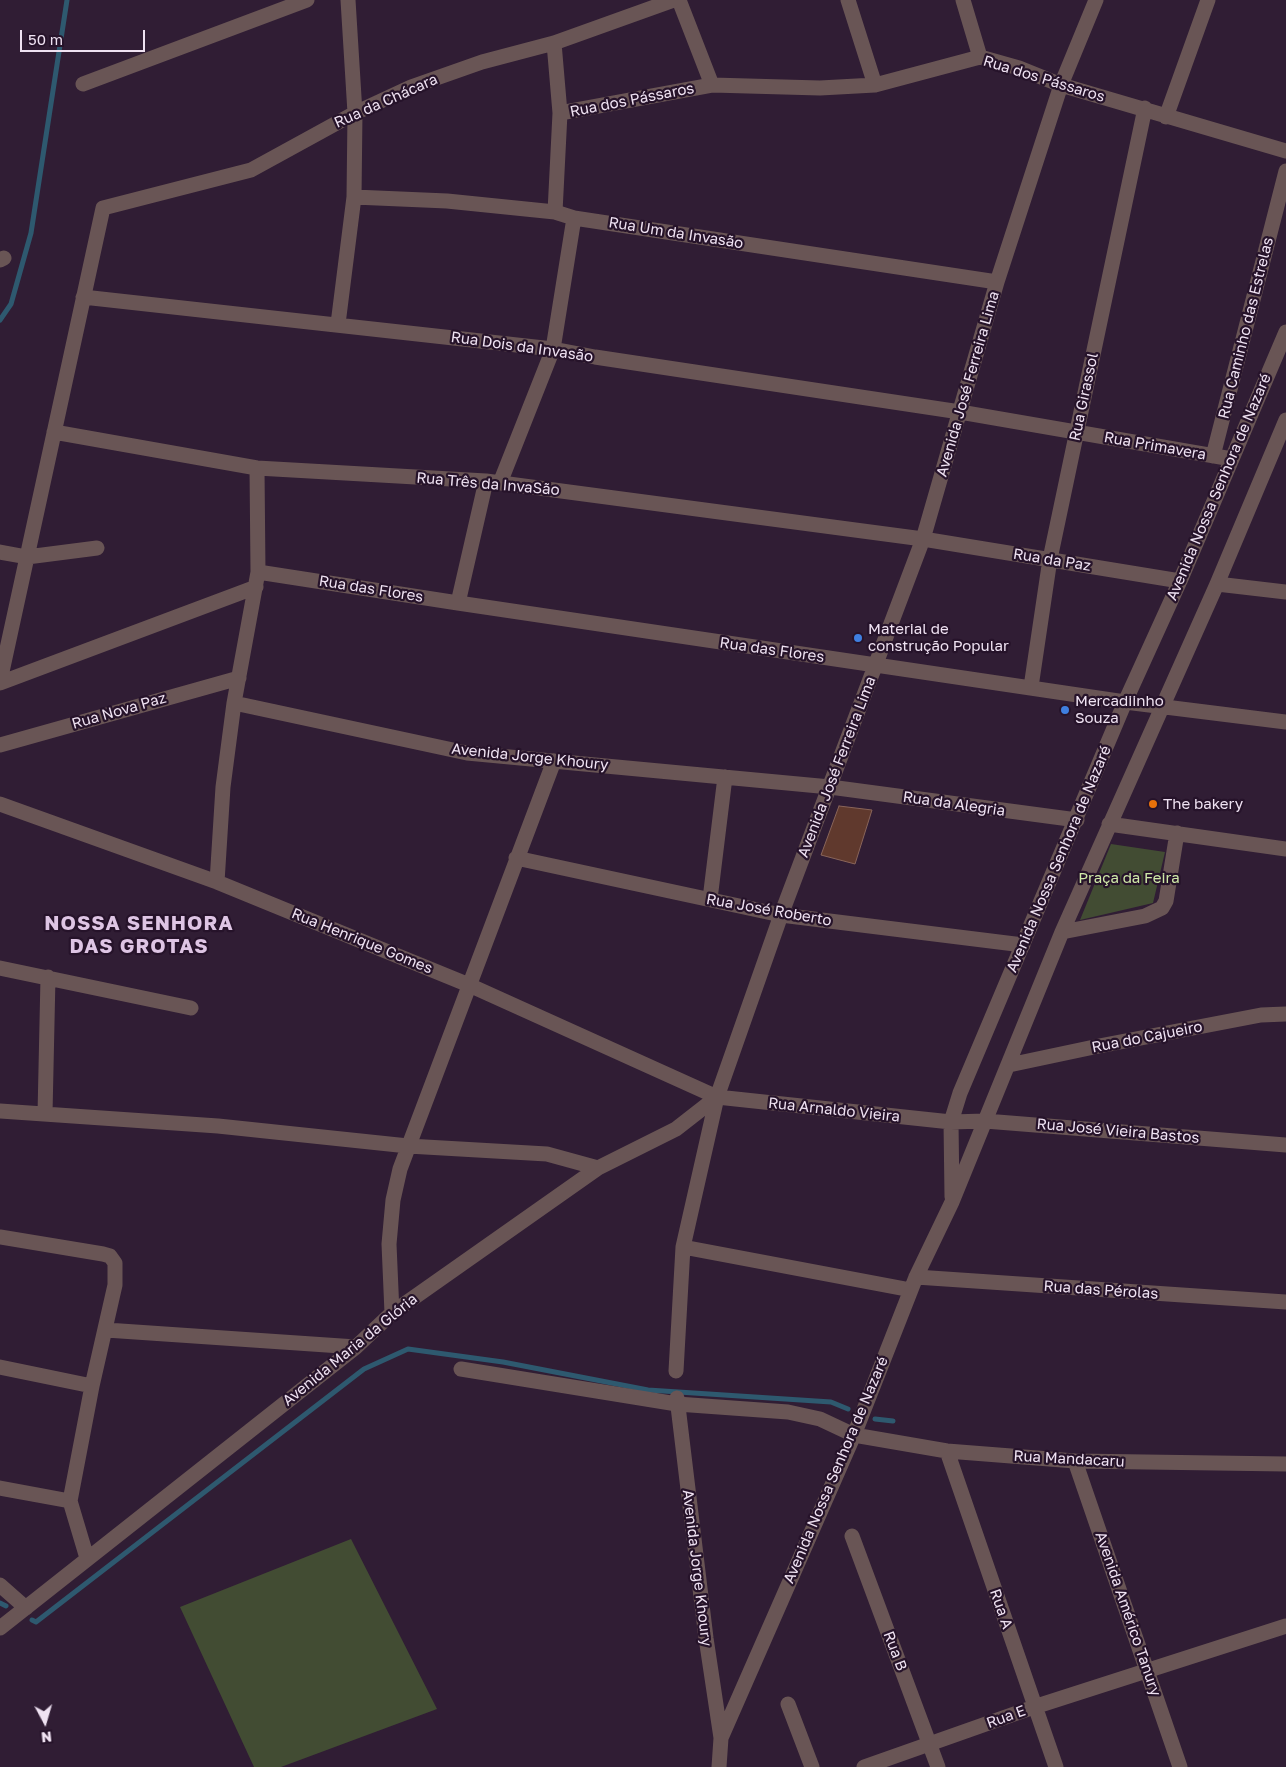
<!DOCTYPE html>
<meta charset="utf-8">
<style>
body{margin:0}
#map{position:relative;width:1286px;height:1767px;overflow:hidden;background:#301d34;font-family:"Golos Text",sans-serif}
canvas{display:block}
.north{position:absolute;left:20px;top:1697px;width:50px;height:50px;-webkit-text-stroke:4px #26132a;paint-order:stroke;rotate:174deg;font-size:14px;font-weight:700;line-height:20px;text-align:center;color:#efe2f2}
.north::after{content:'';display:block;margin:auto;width:18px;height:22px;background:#efe2f2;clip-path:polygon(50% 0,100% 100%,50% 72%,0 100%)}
.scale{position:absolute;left:20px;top:30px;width:125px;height:22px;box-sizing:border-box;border:2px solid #efe2f2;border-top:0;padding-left:6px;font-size:15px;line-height:18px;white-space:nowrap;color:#efe2f2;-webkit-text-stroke:4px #26132a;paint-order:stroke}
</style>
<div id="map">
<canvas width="1286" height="1767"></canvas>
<div class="north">N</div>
<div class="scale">50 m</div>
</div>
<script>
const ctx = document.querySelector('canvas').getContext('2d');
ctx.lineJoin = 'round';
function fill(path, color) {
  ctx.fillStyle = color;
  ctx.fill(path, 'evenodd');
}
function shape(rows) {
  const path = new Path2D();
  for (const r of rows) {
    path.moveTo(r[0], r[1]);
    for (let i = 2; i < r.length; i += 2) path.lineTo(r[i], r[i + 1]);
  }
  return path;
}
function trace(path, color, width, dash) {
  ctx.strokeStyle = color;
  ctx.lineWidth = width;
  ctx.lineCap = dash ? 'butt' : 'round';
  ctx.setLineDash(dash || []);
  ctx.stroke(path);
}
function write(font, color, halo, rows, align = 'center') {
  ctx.font = font + ' "Golos Text",sans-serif';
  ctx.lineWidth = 4.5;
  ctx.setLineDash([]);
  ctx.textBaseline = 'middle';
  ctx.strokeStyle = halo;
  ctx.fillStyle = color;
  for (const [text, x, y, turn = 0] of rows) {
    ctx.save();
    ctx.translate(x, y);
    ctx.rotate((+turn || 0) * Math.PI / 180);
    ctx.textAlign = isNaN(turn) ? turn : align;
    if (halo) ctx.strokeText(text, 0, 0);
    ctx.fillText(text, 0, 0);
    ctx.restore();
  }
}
fill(shape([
 [1111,844,1165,852,1153,903,1080,920],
 [351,1539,437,1709,281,1767,254,1767,180,1607]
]), '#424c33');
trace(shape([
 [0,320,11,304,31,233,67,0],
 [875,1419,893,1421],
 [0,1603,6,1606],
 [32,1620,36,1622,364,1369,408,1349,503,1362,648,1390,831,1402,848,1409]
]), '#2e596f', 5);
const building = shape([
 [839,806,872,810,855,864,821,855,839,806]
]);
fill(building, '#60392d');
trace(building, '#89655a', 1);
trace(shape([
 [679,0,712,85],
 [848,0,875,85],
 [963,0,980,57],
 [554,43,560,113,555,212],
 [83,84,307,0],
 [560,113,712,85,820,88,875,85,980,57,1019,68,1061,85,1286,151],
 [1166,117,1208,0],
 [354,197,447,201,555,212,574,218,997,282],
 [0,260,4,258],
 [83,297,553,349,595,357,960,412,1232,459],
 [338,324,354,197,355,113,348,0],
 [54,432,257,468,486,481,923,539,1180,581],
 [1213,456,1286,171],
 [500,483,553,349,574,218],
 [0,552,27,557,97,548],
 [258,572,458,603,1125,702,1286,722],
 [1217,584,1286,592],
 [458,603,486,481],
 [0,681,103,208,251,170,355,113,411,87,482,62,554,43,674,0],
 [0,683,256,587],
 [1031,687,1050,559,1145,108],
 [234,703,467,753,830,787,1077,820],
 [0,745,239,678],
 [0,804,217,882,371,945,469,985,717,1097,951,1122,985,1121,1286,1145],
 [1109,824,1286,849],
 [516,858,781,915,1023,945],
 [217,882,223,787,234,703,258,572,257,468],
 [710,899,725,777],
 [1062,932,1145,916,1162,908,1166,901,1177,833],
 [0,968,191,1008],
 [1009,1065,1094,1047,1261,1015,1286,1014],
 [0,1111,218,1126,408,1146,547,1154,598,1168],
 [45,1114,48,977],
 [952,1197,951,1122,960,1093,1125,702,1180,581,1286,332],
 [0,1237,103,1254,110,1256,115,1263,115,1285,92,1386,70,1501,87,1558],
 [683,1247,911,1290],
 [916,1277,1286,1302],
 [392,1313,389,1244,393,1200,400,1169,554,761],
 [106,1330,356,1347],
 [0,1367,92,1386],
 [461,1369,677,1404,788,1412,820,1419,854,1435,947,1451,1075,1461,1286,1464],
 [676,1371,683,1247,717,1097,781,915,923,539,997,282,1061,85,1096,0],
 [677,1398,706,1638,721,1738,719,1767],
 [947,1451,1056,1767],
 [1075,1461,1180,1767],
 [0,1488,70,1501],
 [852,1536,938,1767],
 [0,1585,26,1608],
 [0,1628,356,1347,392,1313,598,1168,676,1129,717,1097],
 [788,1704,812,1767],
 [721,1738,854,1435,916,1277,952,1202,1062,932,1217,584,1286,420],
 [864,1767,1034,1707,1286,1626]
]), '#695555', 15);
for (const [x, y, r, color] of [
 [858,638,5,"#3f7fe0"],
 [1065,710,5,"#3f7fe0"],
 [1153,804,5,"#e8710a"]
]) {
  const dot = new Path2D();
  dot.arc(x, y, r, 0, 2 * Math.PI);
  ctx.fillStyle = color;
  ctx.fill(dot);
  trace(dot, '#26132a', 2);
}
write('15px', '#efe2f2', '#26132a', [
 ["Rua dos Pássaros",1044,79,17],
 ["Rua dos Pássaros",632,100,-11],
 ["Rua da Chácara",386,101,-24],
 ["Rua Um da Invasão",676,233,9],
 ["Rua Caminho das Estrelas",1246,328,-76],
 ["Rua Dois da Invasão",522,347,8],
 ["Avenida José Ferreira Lima",968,384,-74],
 ["Rua Girassol",1084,397,-78],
 ["Rua Primavera",1155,446,10],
 ["Rua Três da InvaSão",488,484,5],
 ["Avenida Nossa Senhora de Nazaré",1219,487,-67],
 ["Rua da Paz",1052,560,9],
 ["Rua das Flores",371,589,9],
 ["Rua das Flores",772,650,8],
 ["Rua Nova Paz",119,711,-16],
 ["Avenida Jorge Khoury",530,757,6],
 ["Avenida José Ferreira Lima",837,767,-69],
 ["Rua da Alegria",954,804,8],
 ["Avenida Nossa Senhora de Nazaré",1059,859,-67],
 ["Rua José Roberto",769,910,10],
 ["Rua Henrique Gomes",362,941,22],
 ["Rua do Cajueiro",1147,1037,-11],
 ["Rua Arnaldo Vieira",834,1110,6],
 ["Rua José Vieira Bastos",1118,1131,5],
 ["Rua das Pérolas",1101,1290,4],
 ["Avenida Maria da Glória",350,1350,-39],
 ["Rua Mandacaru",1069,1459,3],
 ["Avenida Nossa Senhora de Nazaré",836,1470,-67],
 ["Avenida Jorge Khoury",697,1568,83],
 ["Rua A",1001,1609,71],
 ["Avenida Américo Tanury",1128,1614,71],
 ["Rua B",895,1651,69],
 ["Rua E",1006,1717,-20]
]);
write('15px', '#efe2f2', '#26132a', [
 ["Material de",868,629],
 ["construção Popular",868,646],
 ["Mercadiinho",1075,701],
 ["Souza",1075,718],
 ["The bakery",1163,804]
], 'left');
write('15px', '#cfe9a8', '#26132a', [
 ["Praça da Feira",1129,878]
]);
ctx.letterSpacing = '1px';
write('bold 20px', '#dec5e4', '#26132a', [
 ["NOSSA SENHORA",139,924],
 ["DAS GROTAS",139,947]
]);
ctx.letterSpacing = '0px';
</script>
